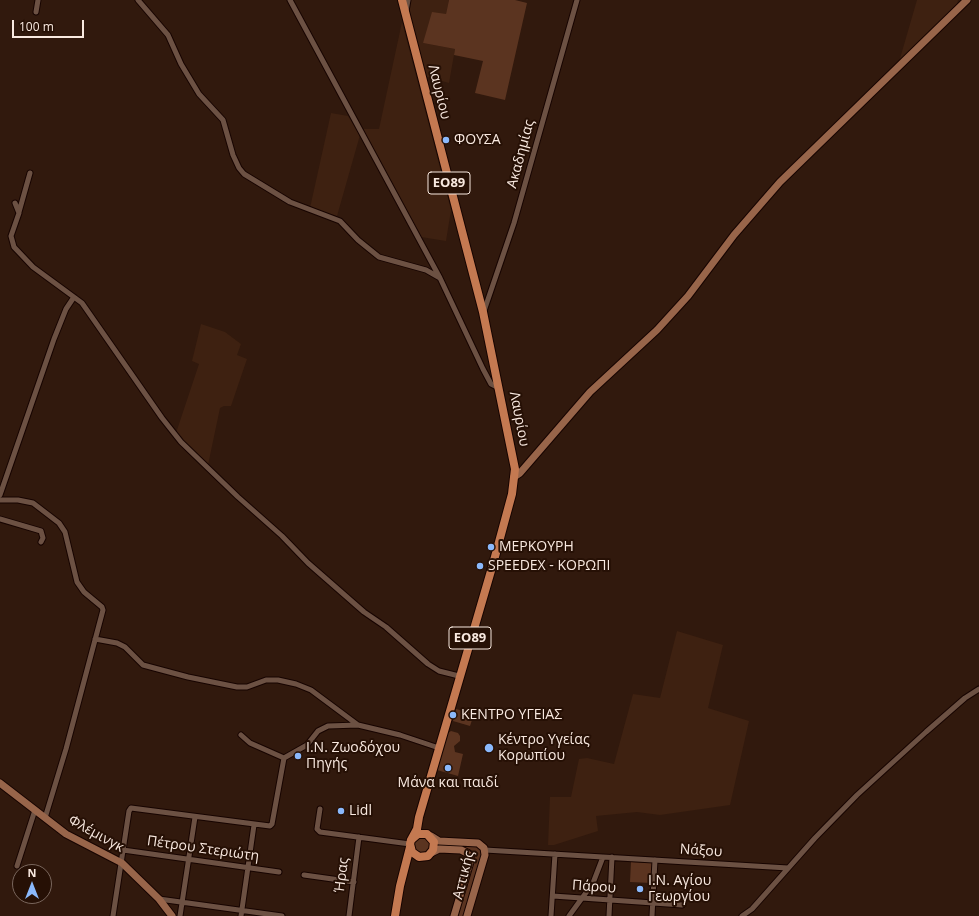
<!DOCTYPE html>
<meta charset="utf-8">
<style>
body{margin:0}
#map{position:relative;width:979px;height:916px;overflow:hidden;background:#31190d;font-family:"Open Sans",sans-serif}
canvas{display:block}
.north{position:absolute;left:12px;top:864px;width:40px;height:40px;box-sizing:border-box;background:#261005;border:1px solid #7a675d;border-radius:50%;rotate:0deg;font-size:11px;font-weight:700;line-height:16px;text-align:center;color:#f9e9e0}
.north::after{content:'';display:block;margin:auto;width:14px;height:18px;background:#8bb9fc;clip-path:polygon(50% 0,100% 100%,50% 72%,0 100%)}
.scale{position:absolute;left:12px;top:20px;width:72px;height:18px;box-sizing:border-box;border:2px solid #f9e9e0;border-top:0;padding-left:5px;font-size:12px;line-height:14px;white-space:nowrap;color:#f9e9e0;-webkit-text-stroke:3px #261005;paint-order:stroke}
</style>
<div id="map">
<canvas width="979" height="916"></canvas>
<div class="north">N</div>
<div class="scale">100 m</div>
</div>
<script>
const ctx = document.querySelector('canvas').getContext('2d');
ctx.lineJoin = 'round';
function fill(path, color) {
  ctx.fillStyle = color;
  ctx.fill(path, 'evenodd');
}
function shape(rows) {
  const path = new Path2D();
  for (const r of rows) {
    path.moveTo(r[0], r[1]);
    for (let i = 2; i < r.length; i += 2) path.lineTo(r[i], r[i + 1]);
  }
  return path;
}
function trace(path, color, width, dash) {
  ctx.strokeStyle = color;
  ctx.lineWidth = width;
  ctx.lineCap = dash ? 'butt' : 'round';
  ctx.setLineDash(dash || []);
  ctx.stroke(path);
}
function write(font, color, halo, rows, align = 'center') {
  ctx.font = font + ' "Open Sans",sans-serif';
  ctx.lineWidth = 4;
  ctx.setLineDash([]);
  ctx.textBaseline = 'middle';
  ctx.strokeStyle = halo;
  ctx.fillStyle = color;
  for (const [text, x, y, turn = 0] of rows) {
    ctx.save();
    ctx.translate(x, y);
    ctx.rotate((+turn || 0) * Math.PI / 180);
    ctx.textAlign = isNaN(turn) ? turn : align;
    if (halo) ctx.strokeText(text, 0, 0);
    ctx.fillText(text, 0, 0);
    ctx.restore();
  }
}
fill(shape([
 [410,0,449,0,446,14,423,43,455,49,449,83,424,76,407,13],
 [917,0,958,0,957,4,899,62],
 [402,22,451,210,446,241,421,237,363,129,379,129],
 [331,113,348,116,360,135,337,216,310,208],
 [201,324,225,332,241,344,237,355,247,359,231,406,224,406,220,408,208,465,176,433,199,364,192,361],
 [677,631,723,645,708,708,749,721,730,805,660,815,637,812,596,816,598,831,554,845,548,845,550,797,571,797,579,759,587,758,614,764,633,694,660,698]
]), '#3e2111');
fill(shape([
 [449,0,515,0,527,3,505,100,475,93,483,61,454,55,455,49,423,43,432,12,446,14],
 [456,709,474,714,470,726,453,721],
 [451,731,458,733,460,736,460,741,454,746,455,752,463,754,458,776,437,770,448,733],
 [416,837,429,837,431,849,423,855,415,851,413,842],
 [438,843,475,846,482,852,464,916,457,916,476,852,469,849,438,846],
 [631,862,653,863,651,883,630,882]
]), '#5b3420');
const street = shape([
 [138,0,168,35,181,64,199,94,223,120,233,155,239,168,244,174,290,202,340,221,358,240,379,257,426,270,440,278,483,369,491,384,499,388],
 [290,0,440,278],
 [406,11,408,0],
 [36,12,38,0],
 [15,203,19,213,11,236,14,247,33,267,82,303,162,418,181,442,238,497,282,536,308,563,364,612,386,627,428,664,439,671,459,676],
 [19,212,30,173],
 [484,311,514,223,577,0],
 [0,495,54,339,66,309,74,297],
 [0,500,18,500,33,503,59,523,65,532,77,582,84,592,102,607,103,610,66,749,45,818],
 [0,519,41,531,43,538,41,542],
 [95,639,117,643,125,647,143,665,188,677,237,687,247,687,266,680,278,680,296,684,311,690,358,725,400,735,439,748],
 [241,735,250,743,284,758],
 [320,809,317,829,320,832,410,844],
 [123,850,279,872],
 [485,850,788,868],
 [17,866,35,810],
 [304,875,354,882],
 [553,896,682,905],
 [159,899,282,916],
 [113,916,129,811,131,808,270,826,272,824,284,758,307,745,318,731,328,726,358,725],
 [180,916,195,817],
 [241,916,254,825],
 [349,916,359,837],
 [551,916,555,854],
 [569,916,593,883,603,857],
 [609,916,612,857],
 [652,916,655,860],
 [742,916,752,909,815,838,857,795,926,732,965,698,979,689]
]);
const secondary = shape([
 [514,477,520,473,590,392,657,330,688,296,734,235,780,182,967,0],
 [0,783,66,834,122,863,159,899,172,916],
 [431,836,439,841,478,843,484,848,485,855,467,916],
 [431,853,439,849,461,850,467,853,470,857,470,862,454,916]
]);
const primary = shape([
 [402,0,483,312,515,469,512,494,493,564,419,817,417,829,411,840,410,844,412,852,419,857,428,856,433,850,434,842,427,834,418,834,411,840],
 [395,916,400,886,410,847]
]);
trace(street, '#170400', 7);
trace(secondary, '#170400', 9);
trace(primary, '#170400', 10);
trace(street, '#6c5143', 5);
trace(secondary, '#98654a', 7);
trace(primary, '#c47951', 8);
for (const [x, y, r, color] of [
 [446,140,4,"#8bb9fc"],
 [491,547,4,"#8bb9fc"],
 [480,566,4,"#8bb9fc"],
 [453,715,4,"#8bb9fc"],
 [489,748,5,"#8bb9fc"],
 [298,756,4,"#8bb9fc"],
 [448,768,4,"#8bb9fc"],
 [341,811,4,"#8bb9fc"],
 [640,889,4,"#8bb9fc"]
]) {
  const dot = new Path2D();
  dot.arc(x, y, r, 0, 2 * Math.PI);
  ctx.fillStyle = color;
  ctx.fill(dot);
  trace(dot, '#261005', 1.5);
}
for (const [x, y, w] of [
 [449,183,42],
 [470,638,42]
]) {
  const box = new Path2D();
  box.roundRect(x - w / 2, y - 11, w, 22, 3);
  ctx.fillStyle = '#261005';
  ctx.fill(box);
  trace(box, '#f9e9e0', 1);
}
write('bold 13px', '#f9e9e0', null, [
 ["ΕΟ89",449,183],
 ["ΕΟ89",470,638]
]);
write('14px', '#f9e9e0', '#261005', [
 ["Λαυρίου",439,92,76],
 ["Ακαδημίας",521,154,-75],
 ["Λαυρίου",519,419,79],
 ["Φλέμινγκ",96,834,29],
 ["Πέτρου Στεριώτη",203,849,8],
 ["Νάξου",701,851,4],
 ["Ήρας",342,875,-83],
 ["Αττικής",464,875,-76],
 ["Πάρου",594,887,4]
]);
write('14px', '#f9e9e0', '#261005', [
 ["ΦΟΥΣΑ",454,140],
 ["ΜΕΡΚΟΥΡΗ",499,547],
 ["SPEEDEX - ΚΟΡΩΠΙ",488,566],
 ["ΚΕΝΤΡΟ ΥΓΕΙΑΣ",461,715],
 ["Κέντρο Υγείας",498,740],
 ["Κορωπίου",498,756],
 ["Ι.Ν. Ζωοδόχου",306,748],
 ["Πηγής",306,764],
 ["Μάνα και παιδί",448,783,"center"],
 ["Lidl",349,811],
 ["Ι.Ν. Αγίου",648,881],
 ["Γεωργίου",648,897]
], 'left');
</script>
